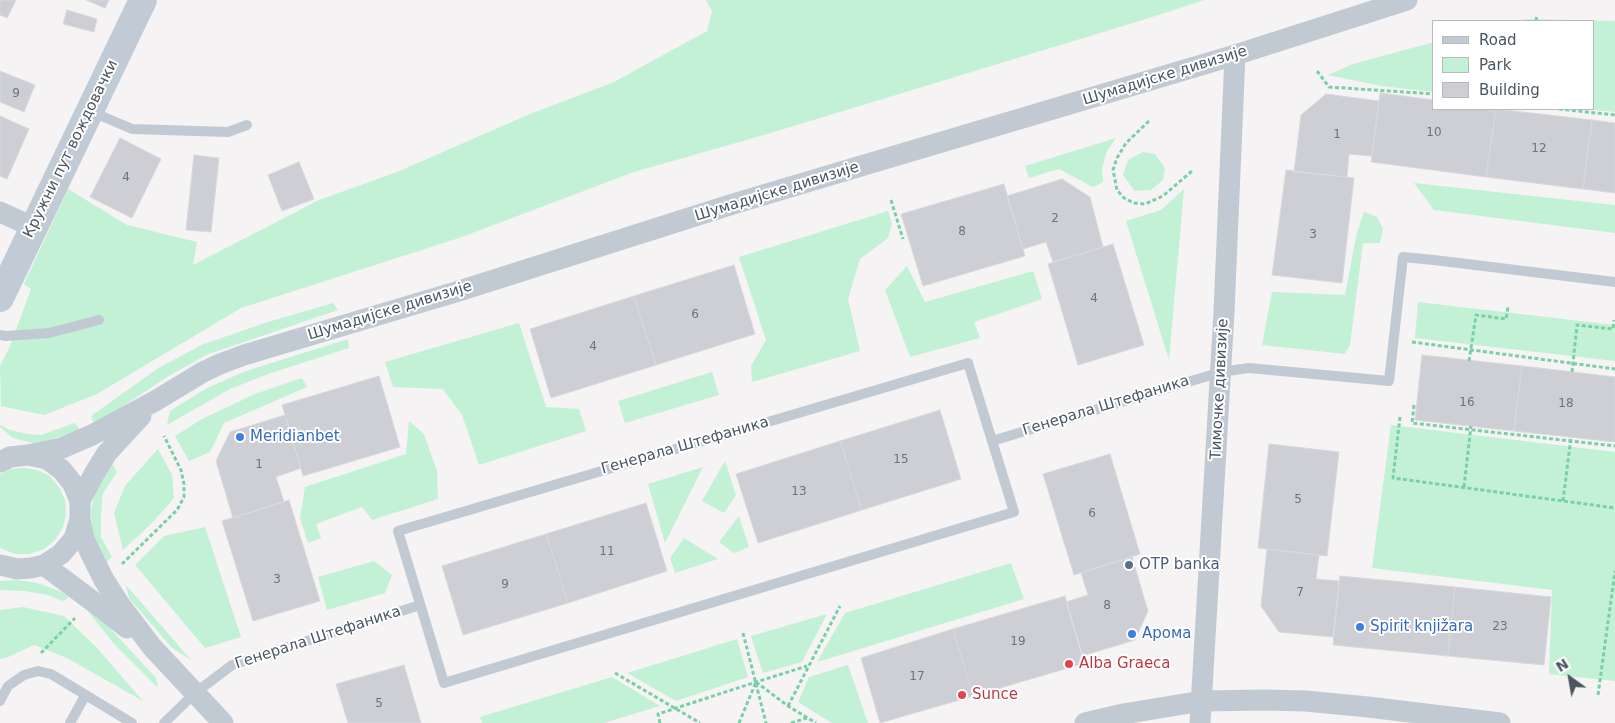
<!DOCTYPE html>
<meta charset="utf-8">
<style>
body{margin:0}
#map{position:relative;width:1615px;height:723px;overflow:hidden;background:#f5f3f3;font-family:"DejaVu Sans",sans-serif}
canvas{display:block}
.legend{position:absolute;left:1432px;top:20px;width:162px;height:90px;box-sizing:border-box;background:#fff;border:1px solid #b7bbc0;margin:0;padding:6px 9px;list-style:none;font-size:15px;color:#4a5661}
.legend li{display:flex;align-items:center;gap:10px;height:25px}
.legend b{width:25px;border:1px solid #b7bbc0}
.north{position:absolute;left:1545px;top:653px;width:50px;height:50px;-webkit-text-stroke:4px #fff;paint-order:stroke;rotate:328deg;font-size:14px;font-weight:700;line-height:20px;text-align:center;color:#4a5661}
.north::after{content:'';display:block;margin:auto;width:18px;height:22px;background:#4a5661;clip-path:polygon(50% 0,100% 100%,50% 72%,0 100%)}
</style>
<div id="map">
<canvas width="1615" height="723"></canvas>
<ul class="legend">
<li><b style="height:6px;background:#c1cbd6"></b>Road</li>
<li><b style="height:14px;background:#c3f1d5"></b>Park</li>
<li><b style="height:14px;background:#cdcfd5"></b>Building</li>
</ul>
<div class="north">N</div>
</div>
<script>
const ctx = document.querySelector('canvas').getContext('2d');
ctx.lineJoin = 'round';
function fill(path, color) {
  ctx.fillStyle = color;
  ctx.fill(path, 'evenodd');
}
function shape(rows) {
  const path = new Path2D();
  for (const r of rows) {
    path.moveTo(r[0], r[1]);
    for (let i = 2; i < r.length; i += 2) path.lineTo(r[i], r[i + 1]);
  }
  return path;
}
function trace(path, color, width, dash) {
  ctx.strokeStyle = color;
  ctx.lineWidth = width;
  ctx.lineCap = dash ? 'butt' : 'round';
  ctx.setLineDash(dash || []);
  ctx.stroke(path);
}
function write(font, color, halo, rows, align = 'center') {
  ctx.font = font + ' "DejaVu Sans",sans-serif';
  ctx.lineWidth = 4;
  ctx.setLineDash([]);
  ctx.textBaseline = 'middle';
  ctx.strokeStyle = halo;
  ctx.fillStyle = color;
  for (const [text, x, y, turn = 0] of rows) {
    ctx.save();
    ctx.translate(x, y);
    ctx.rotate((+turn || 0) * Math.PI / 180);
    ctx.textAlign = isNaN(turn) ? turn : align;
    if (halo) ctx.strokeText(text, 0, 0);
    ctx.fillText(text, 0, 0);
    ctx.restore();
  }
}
fill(shape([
 [706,0,1204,0,1146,19,764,135,634,172,459,238,241,308,97,394,44,415,1,406,0,366,10,346,31,289,24,284,68,189,127,225,197,242,193,265,319,200,397,172,530,114,614,82,707,31,712,11],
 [1528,19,1615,21,1615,112,1584,109,1594,109,1594,21,1519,21],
 [1434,42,1434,92,1381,86,1328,75,1353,64],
 [1116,138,1107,151,1102,168,1103,182,1093,187,1059,169,1029,178,1025,166],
 [1143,152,1155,154,1165,168,1163,180,1151,190,1135,191,1123,175,1128,160],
 [1414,183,1615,205,1615,233,1434,210],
 [1184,189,1169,360,1126,221,1161,210],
 [888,211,892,223,888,238,860,259,848,299,860,351,752,382,751,366,766,340,739,257],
 [1364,212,1377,217,1383,229,1380,243,1363,243,1350,345,1345,354,1262,345,1272,292,1345,295,1357,232],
 [907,266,925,302,1033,271,1042,299,974,322,980,338,910,357,885,290],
 [1418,302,1615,325,1615,361,1415,338],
 [333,303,338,310,206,355,167,377,95,425,91,416,157,369,201,345,268,322],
 [519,323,546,407,579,409,586,431,479,465,462,415,443,389,393,387,385,362],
 [348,339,349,348,271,373,230,389,167,425,170,411,207,388,246,371],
 [712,372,719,395,625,423,618,401],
 [302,378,307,387,224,423,210,452,189,461,175,436,202,419,255,394],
 [409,421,424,434,437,471,438,499,372,520,362,507,316,524,321,538,308,543,300,518,305,487,406,454],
 [75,423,80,430,48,441,33,443,13,438,0,427,0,425,10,430,28,434,41,435],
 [1391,425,1615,452,1615,681,1549,674,1552,590,1372,568],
 [158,449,172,475,174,498,151,524,123,550,114,513,125,486],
 [725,461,736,495,724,513,702,501],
 [112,463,117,472,103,493,101,516,101,537,112,557,105,563,92,532,91,511,95,491],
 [703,467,665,543,648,484],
 [24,468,37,470,50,476,59,487,65,500,66,514,63,527,55,540,44,549,30,554,15,554,0,548,0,474,10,469],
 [739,516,749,547,734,553,719,542],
 [205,527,241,637,205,648,135,565,164,536],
 [684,538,718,559,675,573,670,558],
 [374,561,392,575,385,593,327,610,318,577],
 [1011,563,1024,599,817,662,845,613],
 [17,580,37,583,62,592,69,597,63,601,48,595,25,591,0,590,0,581],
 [126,585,191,660,172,648,129,598],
 [23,607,64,616,97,648,143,701,67,658,34,645,6,658,0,659,0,610],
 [86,609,107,625,156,678,158,688,114,644],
 [827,614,802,662,763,673,751,636],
 [737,639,748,677,676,701,627,673],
 [848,665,868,723,832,723,798,702,809,677],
 [612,677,660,706,604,723,482,723,480,717]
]), '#c3f1d5');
const building = shape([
 [0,0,16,0,7,18,0,15,0,0],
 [86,0,109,0,105,8,86,0],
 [67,10,97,19,94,32,63,24,67,10],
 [0,71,35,85,24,112,0,102,0,71],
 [1380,93,1434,100,1434,109,1496,109,1486,177,1371,162,1380,93],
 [1326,94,1379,101,1372,156,1349,154,1347,177,1294,172,1301,115,1326,94],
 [1496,109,1592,120,1583,189,1486,177,1496,109],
 [0,116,29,129,7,179,0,176,0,116],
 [1592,120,1615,123,1615,193,1583,189,1592,120],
 [120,138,161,159,132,218,90,197,120,138],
 [194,155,219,158,211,232,186,230,194,155],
 [299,162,314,199,282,211,268,175,299,162],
 [1286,170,1354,178,1342,283,1272,275,1286,170],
 [1062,179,1090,197,1103,247,1053,262,1046,242,1023,249,1007,196,1062,179],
 [1004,184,1025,256,923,286,901,214,1004,184],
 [1113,244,1144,345,1078,365,1048,264,1113,244],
 [734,265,755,334,656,365,634,296,734,265],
 [634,296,656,365,551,398,530,329,634,296],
 [1422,355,1522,366,1514,431,1415,420,1422,355],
 [1522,366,1615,377,1615,442,1514,431,1522,366],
 [379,376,400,447,303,476,282,405,379,376],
 [940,410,961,479,862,510,840,441,940,410],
 [285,415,301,468,276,477,284,502,233,518,216,461,230,432,285,415],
 [840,441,862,510,758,543,736,474,840,441],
 [1269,444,1339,452,1327,556,1258,548,1269,444],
 [1110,454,1140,554,1074,575,1043,474,1110,454],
 [289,500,320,601,253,621,222,521,289,500],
 [646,503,667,571,568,603,546,534,646,503],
 [546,534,568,603,463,635,442,566,546,534],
 [1267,549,1319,555,1316,579,1339,581,1333,637,1279,632,1261,606,1267,549],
 [1132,557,1148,611,1135,640,1082,656,1066,602,1088,595,1081,573,1132,557],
 [1340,576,1455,587,1448,656,1333,645,1340,576],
 [1455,587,1551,597,1544,665,1448,656,1455,587],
 [1065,596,1085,663,973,696,953,629,1065,596],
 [953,629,973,696,880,723,861,658,953,629],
 [404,665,421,723,348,723,336,684,404,665]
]);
fill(building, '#cdcfd5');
trace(building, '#d7d9de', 1);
trace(shape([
 [1536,21,1537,15],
 [1317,71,1329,87,1434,94],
 [1559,109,1615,115],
 [1149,121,1126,143,1117,158,1113,170,1117,190,1124,198,1134,203,1145,204,1163,196,1192,171],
 [891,200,903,239],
 [1412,342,1615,369],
 [1469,361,1476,315,1506,319,1508,307],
 [1572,372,1577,325,1613,329,1614,320],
 [1414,405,1412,423,1615,446],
 [1400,417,1393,478,1615,508],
 [1464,487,1471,426],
 [1563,501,1571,437],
 [122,564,177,510,184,497,184,484,181,470,164,436],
 [743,633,766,723],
 [41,653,75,618],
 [615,673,700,723],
 [756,682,788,706,816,723],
 [1598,695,1615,571],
 [788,706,840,606],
 [660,723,658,714,756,682,807,666],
 [739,723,756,682],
 [791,723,807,718]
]), '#7ad0a6', 3, [4, 2.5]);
trace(shape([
 [90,111,132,129,228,132,247,125],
 [0,335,6,336,49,333,99,320],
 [968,363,1014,512,444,683,398,531,968,363],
 [992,441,1221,372,1249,368,1389,381,1403,257,1434,260,1615,282],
 [0,701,8,686,24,675,38,671,51,674,132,723],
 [70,723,85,696],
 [164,723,195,693,232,665,420,605]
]), '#c1cad2', 10);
trace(shape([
 [0,212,33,227],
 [28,455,62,448,92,435,155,401,203,372,220,364,244,355,459,291,733,204,1235,55,1407,0],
 [0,462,10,457,28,455,47,459,62,470,73,484,80,501,80,519,74,539,61,554,44,565,31,568,17,569,0,565],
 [80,501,94,474,107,453,141,416],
 [80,519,84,539,91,554,104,580,118,602,152,647,223,723],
 [44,565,95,603,127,628],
 [1085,723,1123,714,1202,701,1266,700,1305,701,1368,707,1500,723],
 [1200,723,1224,312,1235,55]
]), '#c1cad2', 21);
trace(shape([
 [0,298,143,0]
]), '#c1cbd6', 28);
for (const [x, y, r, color] of [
 [240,437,5,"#3f7fe0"],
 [1129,565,5,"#5c6f8a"],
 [1360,627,5,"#3f7fe0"],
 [1132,634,5,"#3f7fe0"],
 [1069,664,5,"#e0444e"],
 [962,695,5,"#e0444e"]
]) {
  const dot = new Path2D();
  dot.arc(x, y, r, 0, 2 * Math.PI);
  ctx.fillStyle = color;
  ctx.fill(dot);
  trace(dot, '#fff', 2);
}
write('12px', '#6b747e', null, [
 ["9",16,94],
 ["10",1434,133],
 ["1",1337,135],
 ["12",1539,149],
 ["4",126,178],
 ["2",1055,219],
 ["8",962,232],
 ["3",1313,235],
 ["4",1094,299],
 ["6",695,315],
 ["4",593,347],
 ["16",1467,403],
 ["18",1566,404],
 ["15",901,460],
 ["1",259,465],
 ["13",799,492],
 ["5",1298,500],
 ["6",1092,514],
 ["11",607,552],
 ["3",277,580],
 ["9",505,585],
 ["7",1300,593],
 ["8",1107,606],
 ["23",1500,627],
 ["19",1018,642],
 ["17",917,677],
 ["5",379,704]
]);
write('15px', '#4a5661', '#fff', [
 ["Шумадијске дивизије",1165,76,-17],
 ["Кружни пут вождовачки",71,149,-64],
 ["Шумадијске дивизије",777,192,-17],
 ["Шумадијске дивизије",390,311,-17],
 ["Тимочке дивизије",1220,389,-87],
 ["Генерала Штефаника",1106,406,-17],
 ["Генерала Штефаника",685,446,-16],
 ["Генерала Штефаника",318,638,-18]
]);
write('15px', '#366cbe', '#fff', [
 ["Meridianbet",250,437],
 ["Spirit knjižara",1370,627],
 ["Арома",1142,634]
], 'left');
write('15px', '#4e5e75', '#fff', [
 ["OTP banka",1139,565]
], 'left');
write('15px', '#be3a42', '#fff', [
 ["Alba Graeca",1079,664],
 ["Sunce",972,695]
], 'left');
</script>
